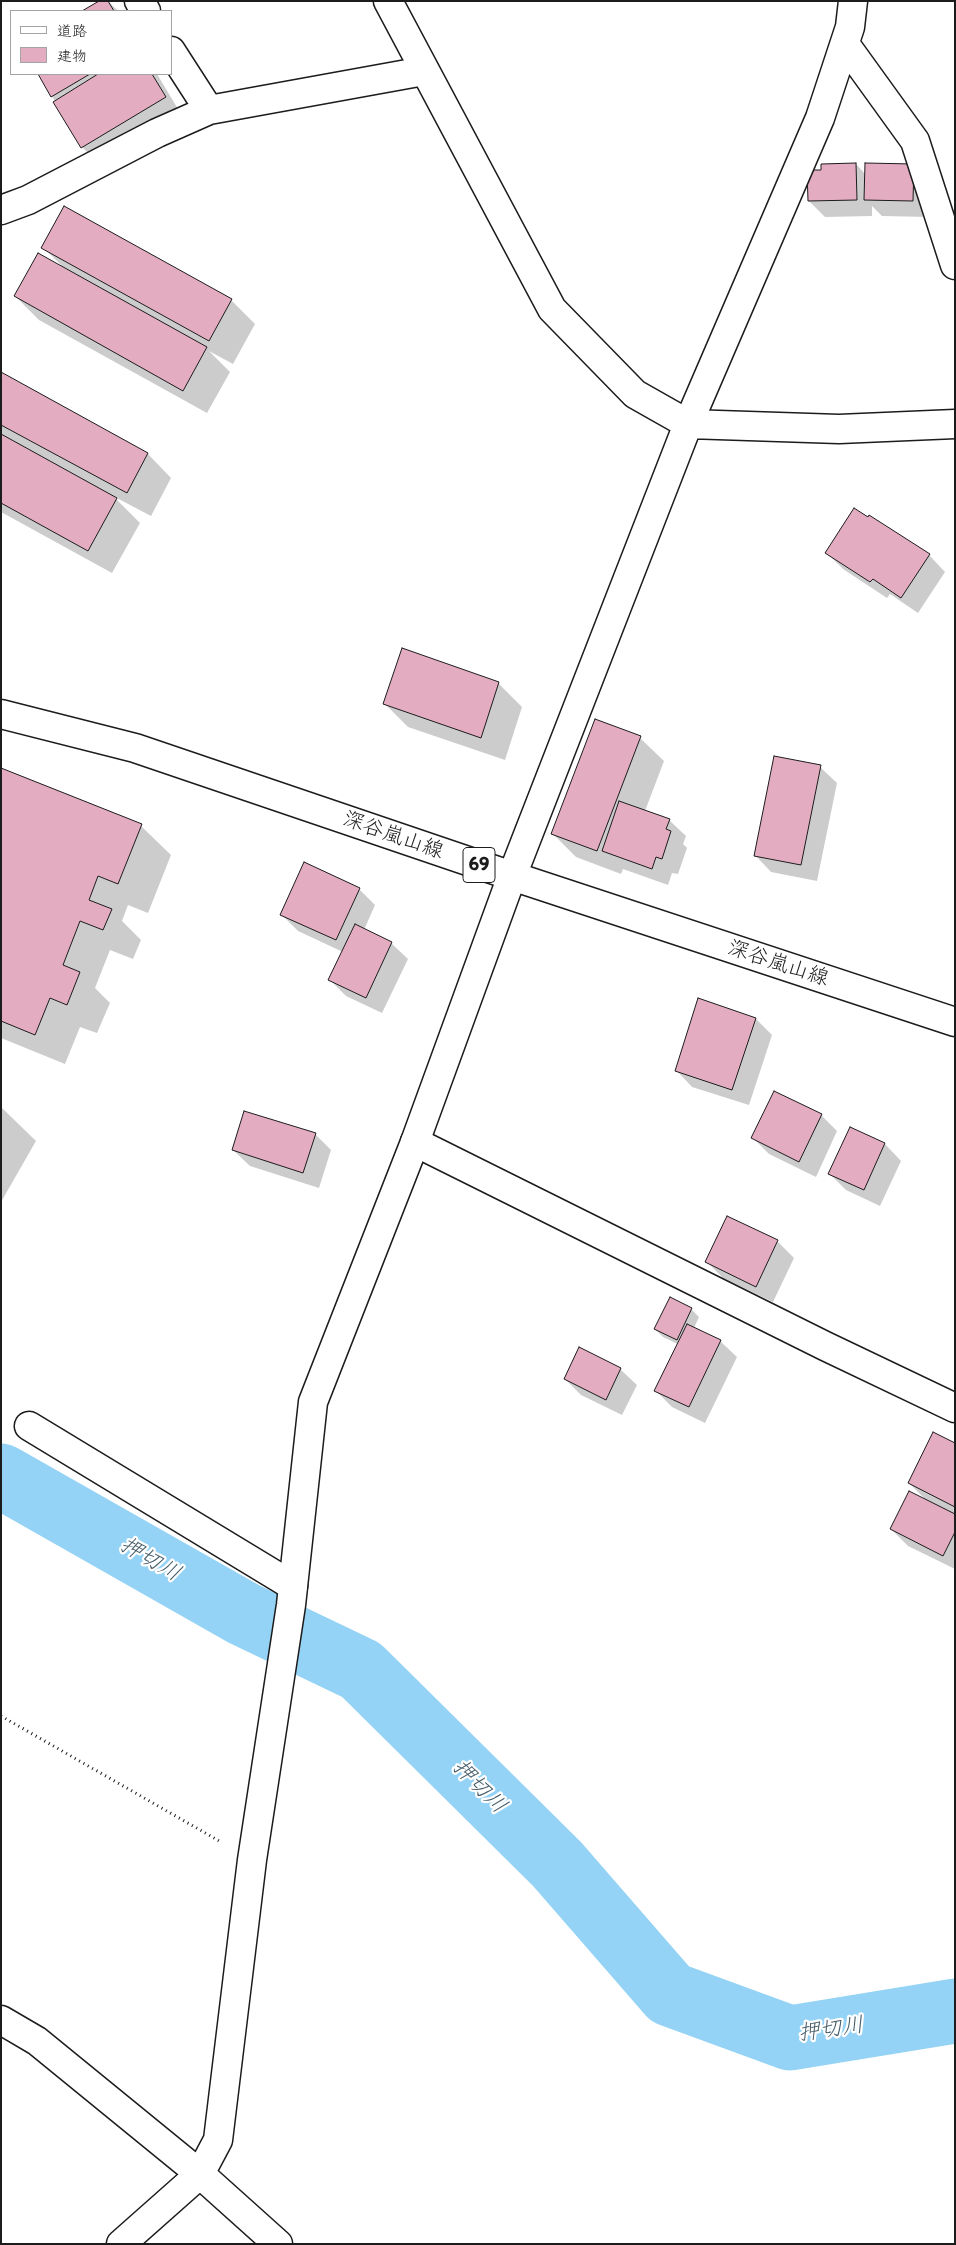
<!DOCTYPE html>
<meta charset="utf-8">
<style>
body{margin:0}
#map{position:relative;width:956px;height:2245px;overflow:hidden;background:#fff;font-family:Itim,"Klee One",sans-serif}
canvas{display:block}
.frame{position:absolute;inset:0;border:2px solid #1c1c1c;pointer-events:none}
.legend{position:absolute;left:10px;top:10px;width:162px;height:65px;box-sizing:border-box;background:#fff;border:1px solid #a4a4a4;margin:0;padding:6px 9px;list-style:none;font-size:15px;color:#1c1c1c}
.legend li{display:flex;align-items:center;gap:10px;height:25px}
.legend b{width:25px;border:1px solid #a4a4a4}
</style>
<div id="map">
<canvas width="956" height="2245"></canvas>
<div class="frame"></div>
<ul class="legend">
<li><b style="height:6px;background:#fff"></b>道路</li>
<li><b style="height:14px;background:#e4acc1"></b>建物</li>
</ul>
</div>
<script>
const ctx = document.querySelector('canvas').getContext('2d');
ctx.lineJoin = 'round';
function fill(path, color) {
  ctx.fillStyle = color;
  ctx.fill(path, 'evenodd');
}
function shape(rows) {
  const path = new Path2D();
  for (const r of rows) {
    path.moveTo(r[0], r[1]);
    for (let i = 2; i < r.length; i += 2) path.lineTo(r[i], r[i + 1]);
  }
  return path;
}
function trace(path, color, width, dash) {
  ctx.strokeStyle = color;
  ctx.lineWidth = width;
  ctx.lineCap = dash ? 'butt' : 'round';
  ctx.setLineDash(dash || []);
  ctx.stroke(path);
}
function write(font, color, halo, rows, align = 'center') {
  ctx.font = font + ' Itim,"Klee One",sans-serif';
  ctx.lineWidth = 4.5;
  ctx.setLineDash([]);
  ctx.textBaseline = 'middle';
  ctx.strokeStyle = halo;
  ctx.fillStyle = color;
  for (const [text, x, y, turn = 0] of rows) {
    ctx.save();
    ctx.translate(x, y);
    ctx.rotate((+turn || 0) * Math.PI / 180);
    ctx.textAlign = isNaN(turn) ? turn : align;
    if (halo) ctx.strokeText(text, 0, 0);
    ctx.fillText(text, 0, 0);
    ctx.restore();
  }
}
fill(shape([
 [101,1,108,1,118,11,85,11],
 [39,74,157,74,181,114,99,164,82,147],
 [856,164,866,175,930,182,929,217,882,216,872,206,872,216,825,217,809,201,822,171],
 [43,247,231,300,255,324,233,364,209,351,230,372,207,413,39,320,15,296,63,267],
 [1,374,148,454,171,478,151,516,113,496,140,523,112,573,1,512],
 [869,519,929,555,945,572,918,613,890,594,887,598,843,569,827,553],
 [402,650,499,684,522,707,505,760,408,727,384,703],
 [640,738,664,761,645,811,669,820,686,836,683,844,687,848,678,874,672,873,668,885,623,869,621,874,576,857,552,833],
 [820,767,837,783,817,881,771,872,755,855],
 [1,769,141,826,171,855,148,913,128,905,122,921,141,940,133,959,110,950,95,988,110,1003,97,1033,80,1027,65,1064,1,1038],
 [359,889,375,905,364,930,391,943,408,959,382,1013,346,996,330,980,343,952,298,931,282,915],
 [699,1000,756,1019,772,1035,749,1105,692,1087,676,1070],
 [1,1107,36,1141,1,1202],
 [821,1115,837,1131,816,1177,769,1154,753,1138],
 [851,1128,885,1144,901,1161,880,1206,846,1190,829,1173],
 [315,1134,331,1150,319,1188,250,1166,233,1150],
 [777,1241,794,1258,773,1302,723,1278,707,1262],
 [691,1309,699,1317,694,1328,720,1341,737,1357,705,1423,672,1407,656,1391,678,1344,663,1337,655,1329],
 [620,1369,637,1385,622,1415,581,1395,565,1379],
 [955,1444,955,1569,908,1546,891,1529,928,1502,909,1483]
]), '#0003');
trace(shape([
 [1,1476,244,1614,361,1670,557,1864,670,1994,790,2038,955,2011]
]), '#94d3f5', 65);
const building = shape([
 [99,1,108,1,114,11,82,11,99,1],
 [38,74,90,74,51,97,38,74],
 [98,74,152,74,166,97,81,148,53,102,98,74],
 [856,163,857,200,808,201,807,170,821,170,821,164,856,163],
 [865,163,914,164,913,201,864,200,865,163],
 [64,206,232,299,209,341,41,248,64,206],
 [38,253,207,347,183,391,14,296,38,253],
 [1,372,148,453,127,493,1,425,1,372],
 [1,434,117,498,88,551,1,503,1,434],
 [854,508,868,517,869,515,930,554,901,598,873,579,870,582,825,553,854,508],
 [402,648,499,682,481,738,383,704,402,648],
 [595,719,641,736,597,851,551,834,595,719],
 [774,756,821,765,801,865,754,856,774,756],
 [1,768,142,824,118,884,98,876,89,900,112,909,103,930,80,921,63,965,80,972,67,1005,50,998,35,1035,1,1021,1,768],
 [619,801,670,819,666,829,671,831,662,859,656,857,652,869,602,851,619,801],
 [304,862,360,888,336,940,280,915,304,862],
 [355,924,392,942,366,998,328,980,355,924],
 [698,998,756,1018,732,1090,675,1071,698,998],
 [774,1091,822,1114,799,1162,751,1138,774,1091],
 [244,1111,316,1133,303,1173,232,1150,244,1111],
 [850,1127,885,1143,864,1190,828,1174,850,1127],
 [727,1216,778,1240,756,1287,705,1262,727,1216],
 [670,1297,692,1308,677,1340,654,1329,670,1297],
 [687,1324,721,1340,689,1407,654,1391,687,1324],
 [579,1347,621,1368,606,1400,564,1379,579,1347],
 [933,1432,955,1443,955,1507,908,1483,933,1432],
 [909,1491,955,1514,955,1532,943,1556,890,1529,909,1491]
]);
fill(building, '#e4acc1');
trace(building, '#1c1c1c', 1);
const minor = shape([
 [139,1,146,11],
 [845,44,915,141,955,265],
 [171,51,209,110],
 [1,210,28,200,157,133,209,110,424,71],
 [688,424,820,118,850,27,853,1],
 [415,1142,825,1346,955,1408],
 [29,1426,293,1586]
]);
const tertiary = shape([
 [388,1,552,309,635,394,688,424,839,429,955,424],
 [1,2020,37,2041,200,2174,278,2244],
 [121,2244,200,2174,218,2140,252,1860,291,1605,313,1402,415,1142,512,876,688,424]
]);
const primary = shape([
 [1,714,135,748,512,876,955,1022]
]);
trace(minor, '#1c1c1c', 31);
trace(tertiary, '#1c1c1c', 31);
trace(primary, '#1c1c1c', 31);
trace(shape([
 [1,1716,221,1842]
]), '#1c1c1c', 3, [1, 4]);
trace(minor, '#fff', 28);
trace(tertiary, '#fff', 28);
trace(primary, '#fff', 28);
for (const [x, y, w] of [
 [479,865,32]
]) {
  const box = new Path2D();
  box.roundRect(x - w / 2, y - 17.5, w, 35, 4);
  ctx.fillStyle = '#fff';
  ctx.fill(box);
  trace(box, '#1c1c1c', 1);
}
write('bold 20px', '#1c1c1c', null, [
 ["69",479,865]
]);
write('21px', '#1c1c1c', '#fff', [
 ["深谷嵐山線",393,836,19],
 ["深谷嵐山線",778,964,18]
]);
write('italic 22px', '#465c68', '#fff', [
 ["押切川",150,1560,30],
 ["押切川",479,1787,45],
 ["押切川",831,2030,-8]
]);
</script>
